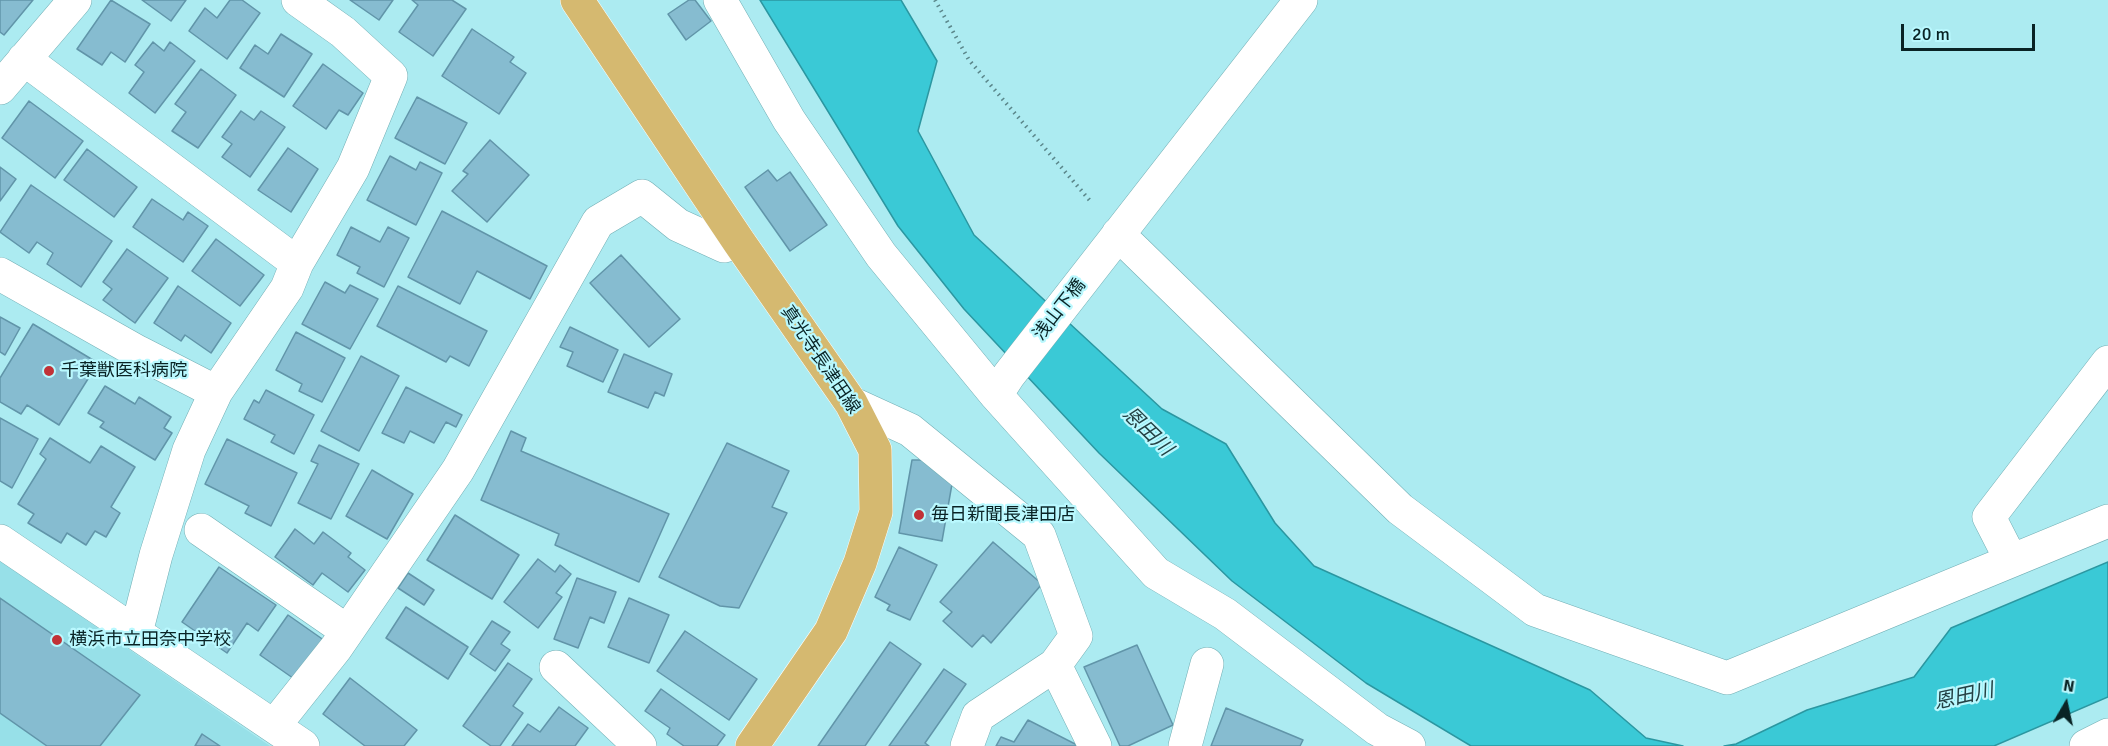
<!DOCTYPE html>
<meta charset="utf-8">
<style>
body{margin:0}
#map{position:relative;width:2108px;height:746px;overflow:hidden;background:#acebf1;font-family:Signika,sans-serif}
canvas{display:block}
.north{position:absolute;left:2036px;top:674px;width:60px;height:60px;-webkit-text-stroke:4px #b9f8fe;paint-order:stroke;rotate:9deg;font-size:16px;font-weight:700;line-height:24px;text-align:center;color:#092325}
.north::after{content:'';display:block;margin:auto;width:21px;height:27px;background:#092325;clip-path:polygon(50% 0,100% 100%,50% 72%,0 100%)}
.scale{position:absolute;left:1901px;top:24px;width:134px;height:27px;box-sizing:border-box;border:3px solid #092325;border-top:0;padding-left:8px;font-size:18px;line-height:21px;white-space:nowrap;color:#092325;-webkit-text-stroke:4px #b9f8fe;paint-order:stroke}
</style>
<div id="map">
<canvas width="2108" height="746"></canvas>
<div class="north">N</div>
<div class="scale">20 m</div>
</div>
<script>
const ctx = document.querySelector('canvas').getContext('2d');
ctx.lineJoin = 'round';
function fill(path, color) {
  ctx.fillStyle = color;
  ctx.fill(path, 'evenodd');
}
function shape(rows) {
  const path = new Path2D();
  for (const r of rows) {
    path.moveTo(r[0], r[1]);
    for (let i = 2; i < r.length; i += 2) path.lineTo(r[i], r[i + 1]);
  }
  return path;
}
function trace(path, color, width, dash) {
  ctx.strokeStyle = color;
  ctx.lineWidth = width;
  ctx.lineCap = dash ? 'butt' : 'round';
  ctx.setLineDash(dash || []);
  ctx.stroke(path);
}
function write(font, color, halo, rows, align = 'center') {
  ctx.font = font + ' Signika,"Noto Sans JP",sans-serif';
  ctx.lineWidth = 4.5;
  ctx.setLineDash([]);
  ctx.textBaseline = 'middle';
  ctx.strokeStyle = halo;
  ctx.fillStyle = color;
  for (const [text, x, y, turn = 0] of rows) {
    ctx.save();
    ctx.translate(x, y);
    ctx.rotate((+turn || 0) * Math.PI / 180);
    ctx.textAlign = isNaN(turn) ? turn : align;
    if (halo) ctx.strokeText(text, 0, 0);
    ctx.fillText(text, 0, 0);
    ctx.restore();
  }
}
fill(shape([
 [0,561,229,718,270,746,0,746]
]), '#97e0e8');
const water = shape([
 [760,0,901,0,937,61,918,131,974,235,1162,409,1226,444,1275,523,1314,566,1590,690,1646,738,1683,746,1471,746,1366,683,1232,581,1099,453,964,309,898,226,760,0],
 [2108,562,2108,697,1994,746,1724,746,1736,744,1807,710,1914,677,1951,628,2108,562]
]);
fill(water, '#3ac9d6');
trace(water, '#2b97a1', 1.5);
const building = shape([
 [0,0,33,0,4,35,0,32,0,0],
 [111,0,150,24,125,62,111,52,102,65,77,49,111,0],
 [142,0,186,0,171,21,142,0],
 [230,0,242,0,260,13,227,59,189,31,205,8,217,18,230,0],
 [350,0,393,0,379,20,350,0],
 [412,0,452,0,466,9,433,56,399,32,418,5,412,0],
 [689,0,695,0,711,21,686,40,668,14,689,0],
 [472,29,514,57,510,62,526,73,499,114,442,76,472,29],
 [281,34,312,54,284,97,240,68,255,45,268,54,281,34],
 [153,42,164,51,170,42,195,61,155,113,129,93,144,72,135,65,153,42],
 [323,64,363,93,348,115,339,110,326,129,293,106,323,64],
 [201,69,236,95,198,148,172,131,186,112,175,104,201,69],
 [417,97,467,123,445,164,395,138,417,97],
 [29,101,83,141,55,178,2,138,29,101],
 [241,111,254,120,261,111,285,127,250,177,222,157,232,144,222,137,241,111],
 [490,140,529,175,487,222,452,191,468,174,463,171,490,140],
 [288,148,318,169,291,212,258,190,288,148],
 [87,149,137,187,114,217,64,180,87,149],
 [390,156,416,170,420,162,442,173,416,225,367,200,390,156],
 [0,167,16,179,0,201,0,167],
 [768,170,777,181,790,172,827,225,790,251,745,187,768,170],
 [31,185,112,241,81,287,47,264,53,253,37,242,29,253,0,232,31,185],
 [152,199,183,220,188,212,208,226,183,262,133,227,152,199],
 [442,211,547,266,530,299,477,271,460,304,408,277,442,211],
 [351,227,380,242,388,227,409,238,384,287,357,273,360,267,337,255,351,227],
 [216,239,264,275,240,306,192,271,216,239],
 [127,249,168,278,135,323,103,300,112,289,103,282,127,249],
 [621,255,680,319,649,347,590,283,621,255],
 [325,282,345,293,350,285,378,299,350,349,302,324,325,282],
 [178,286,231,323,211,353,185,335,181,341,154,323,178,286],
 [398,286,487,331,469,366,450,356,446,362,377,326,398,286],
 [0,317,20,328,5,355,0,352,0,317],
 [33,324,98,363,59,425,27,405,21,414,0,402,0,378,33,324],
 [570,327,618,350,603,382,567,366,573,352,560,347,570,327],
 [296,332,345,358,322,402,299,391,302,384,276,370,296,332],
 [624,354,672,374,664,396,655,392,648,408,608,392,624,354],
 [361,356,399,376,359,451,321,431,361,356],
 [105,386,135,404,139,397,171,417,164,428,172,433,155,460,100,427,104,422,88,413,105,386],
 [406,387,462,415,456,427,446,422,434,443,410,431,404,443,382,433,406,387],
 [266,390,314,415,294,454,271,442,275,435,244,419,254,400,259,403,266,390],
 [0,418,38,439,12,488,0,481,0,418],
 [511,431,526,438,521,451,669,514,639,582,555,545,559,534,481,500,511,431],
 [50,438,90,463,101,446,135,467,111,507,120,513,106,537,95,531,86,545,67,533,61,543,28,523,34,514,18,504,46,459,40,454,50,438],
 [227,439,297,473,271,526,245,513,249,506,205,484,227,439],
 [727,443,789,471,772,507,787,513,739,608,720,606,659,577,727,443],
 [319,445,359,464,331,519,298,503,318,464,311,461,319,445],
 [912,460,928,460,952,484,942,541,899,533,912,460],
 [372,470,413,494,387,539,346,516,372,470],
 [455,515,519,555,492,599,427,560,455,515],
 [295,529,314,544,323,532,351,553,348,557,365,570,348,592,322,573,313,585,275,557,295,529],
 [993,542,1042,584,991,643,983,635,972,647,943,621,952,612,940,602,993,542],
 [899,547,937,565,910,620,887,610,890,605,875,597,899,547],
 [538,559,555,572,560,565,571,574,556,593,562,597,538,628,504,602,538,559],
 [219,567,276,605,258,631,247,623,227,653,182,622,219,567],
 [408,573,434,590,424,605,398,588,408,573],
 [577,578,616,592,604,623,590,617,578,648,554,639,577,578],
 [0,598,140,695,100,746,47,746,0,713,0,598],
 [629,598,669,615,649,663,608,647,629,598],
 [406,607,468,647,448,679,386,638,406,607],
 [288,615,328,643,300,683,260,655,288,615],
 [492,621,510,632,501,644,510,650,495,671,470,654,492,621],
 [685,631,757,679,729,720,657,671,685,631],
 [890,642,921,664,865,746,818,746,890,642],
 [1137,645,1173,725,1128,746,1120,746,1084,667,1137,645],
 [508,663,532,679,513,706,523,713,500,746,491,746,463,726,508,663],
 [944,669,966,684,925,743,929,746,889,746,944,669],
 [350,678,417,730,404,746,365,746,323,714,350,678],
 [661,689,725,735,717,746,684,746,667,734,670,728,645,711,661,689],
 [559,707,588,728,575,746,512,746,528,724,540,732,559,707],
 [1226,708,1303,740,1300,746,1211,746,1226,708],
 [1028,720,1079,746,996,746,1001,737,1014,742,1028,720],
 [202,734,220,746,195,746,202,734]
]);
fill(building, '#86bcd0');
trace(building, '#6195a9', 1.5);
const minor = shape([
 [720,0,789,120,881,255,996,395,1156,573,1225,614,1377,729,1409,746],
 [24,59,297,263],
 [0,88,75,0],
 [1118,234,1400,509,1535,610,1727,678,2108,521],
 [0,274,138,352,216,392],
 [996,395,1009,375,1301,0],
 [851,403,910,430,1039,535,1076,636,1055,665,978,716,967,746],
 [201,530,347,631],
 [0,541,303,746],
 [2011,560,1989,517,2108,362],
 [136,633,156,555,189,450,216,392,287,288,297,263,353,168,391,76,343,32,298,0],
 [1055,665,1095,746],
 [556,667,640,746],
 [274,726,336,648,458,470,598,222,642,196,678,225,724,246,739,242],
 [1185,746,1207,664],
 [2086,746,2108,735]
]);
const major = shape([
 [577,0,739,242,851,403,875,450,876,512,860,563,831,631,752,746]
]);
trace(minor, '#71aeb4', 34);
trace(major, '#fff', 34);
trace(shape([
 [935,0,969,60,1092,203]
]), '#5b878b', 4, [1.5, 4.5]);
trace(minor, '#fff', 33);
trace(major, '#d5b970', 33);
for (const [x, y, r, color] of [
 [49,371,6,"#c13237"],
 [919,515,6,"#c13237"],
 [57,640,6,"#c13237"]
]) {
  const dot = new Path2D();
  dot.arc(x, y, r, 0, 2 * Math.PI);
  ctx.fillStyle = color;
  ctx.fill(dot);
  trace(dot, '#b9f8fe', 2);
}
write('18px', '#092325', '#b9f8fe', [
 ["浅山下橋",1060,310,-52],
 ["真光寺長津田線",820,360,56]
]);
write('18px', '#092325', '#b9f8fe', [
 ["千葉獣医科病院",61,371],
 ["毎日新聞長津田店",931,515],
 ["横浜市立田奈中学校",69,640]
], 'left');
write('italic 20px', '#244144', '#b9f8fe', [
 ["恩田川",1147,432,44],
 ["恩田川",1964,697,-12]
]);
</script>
